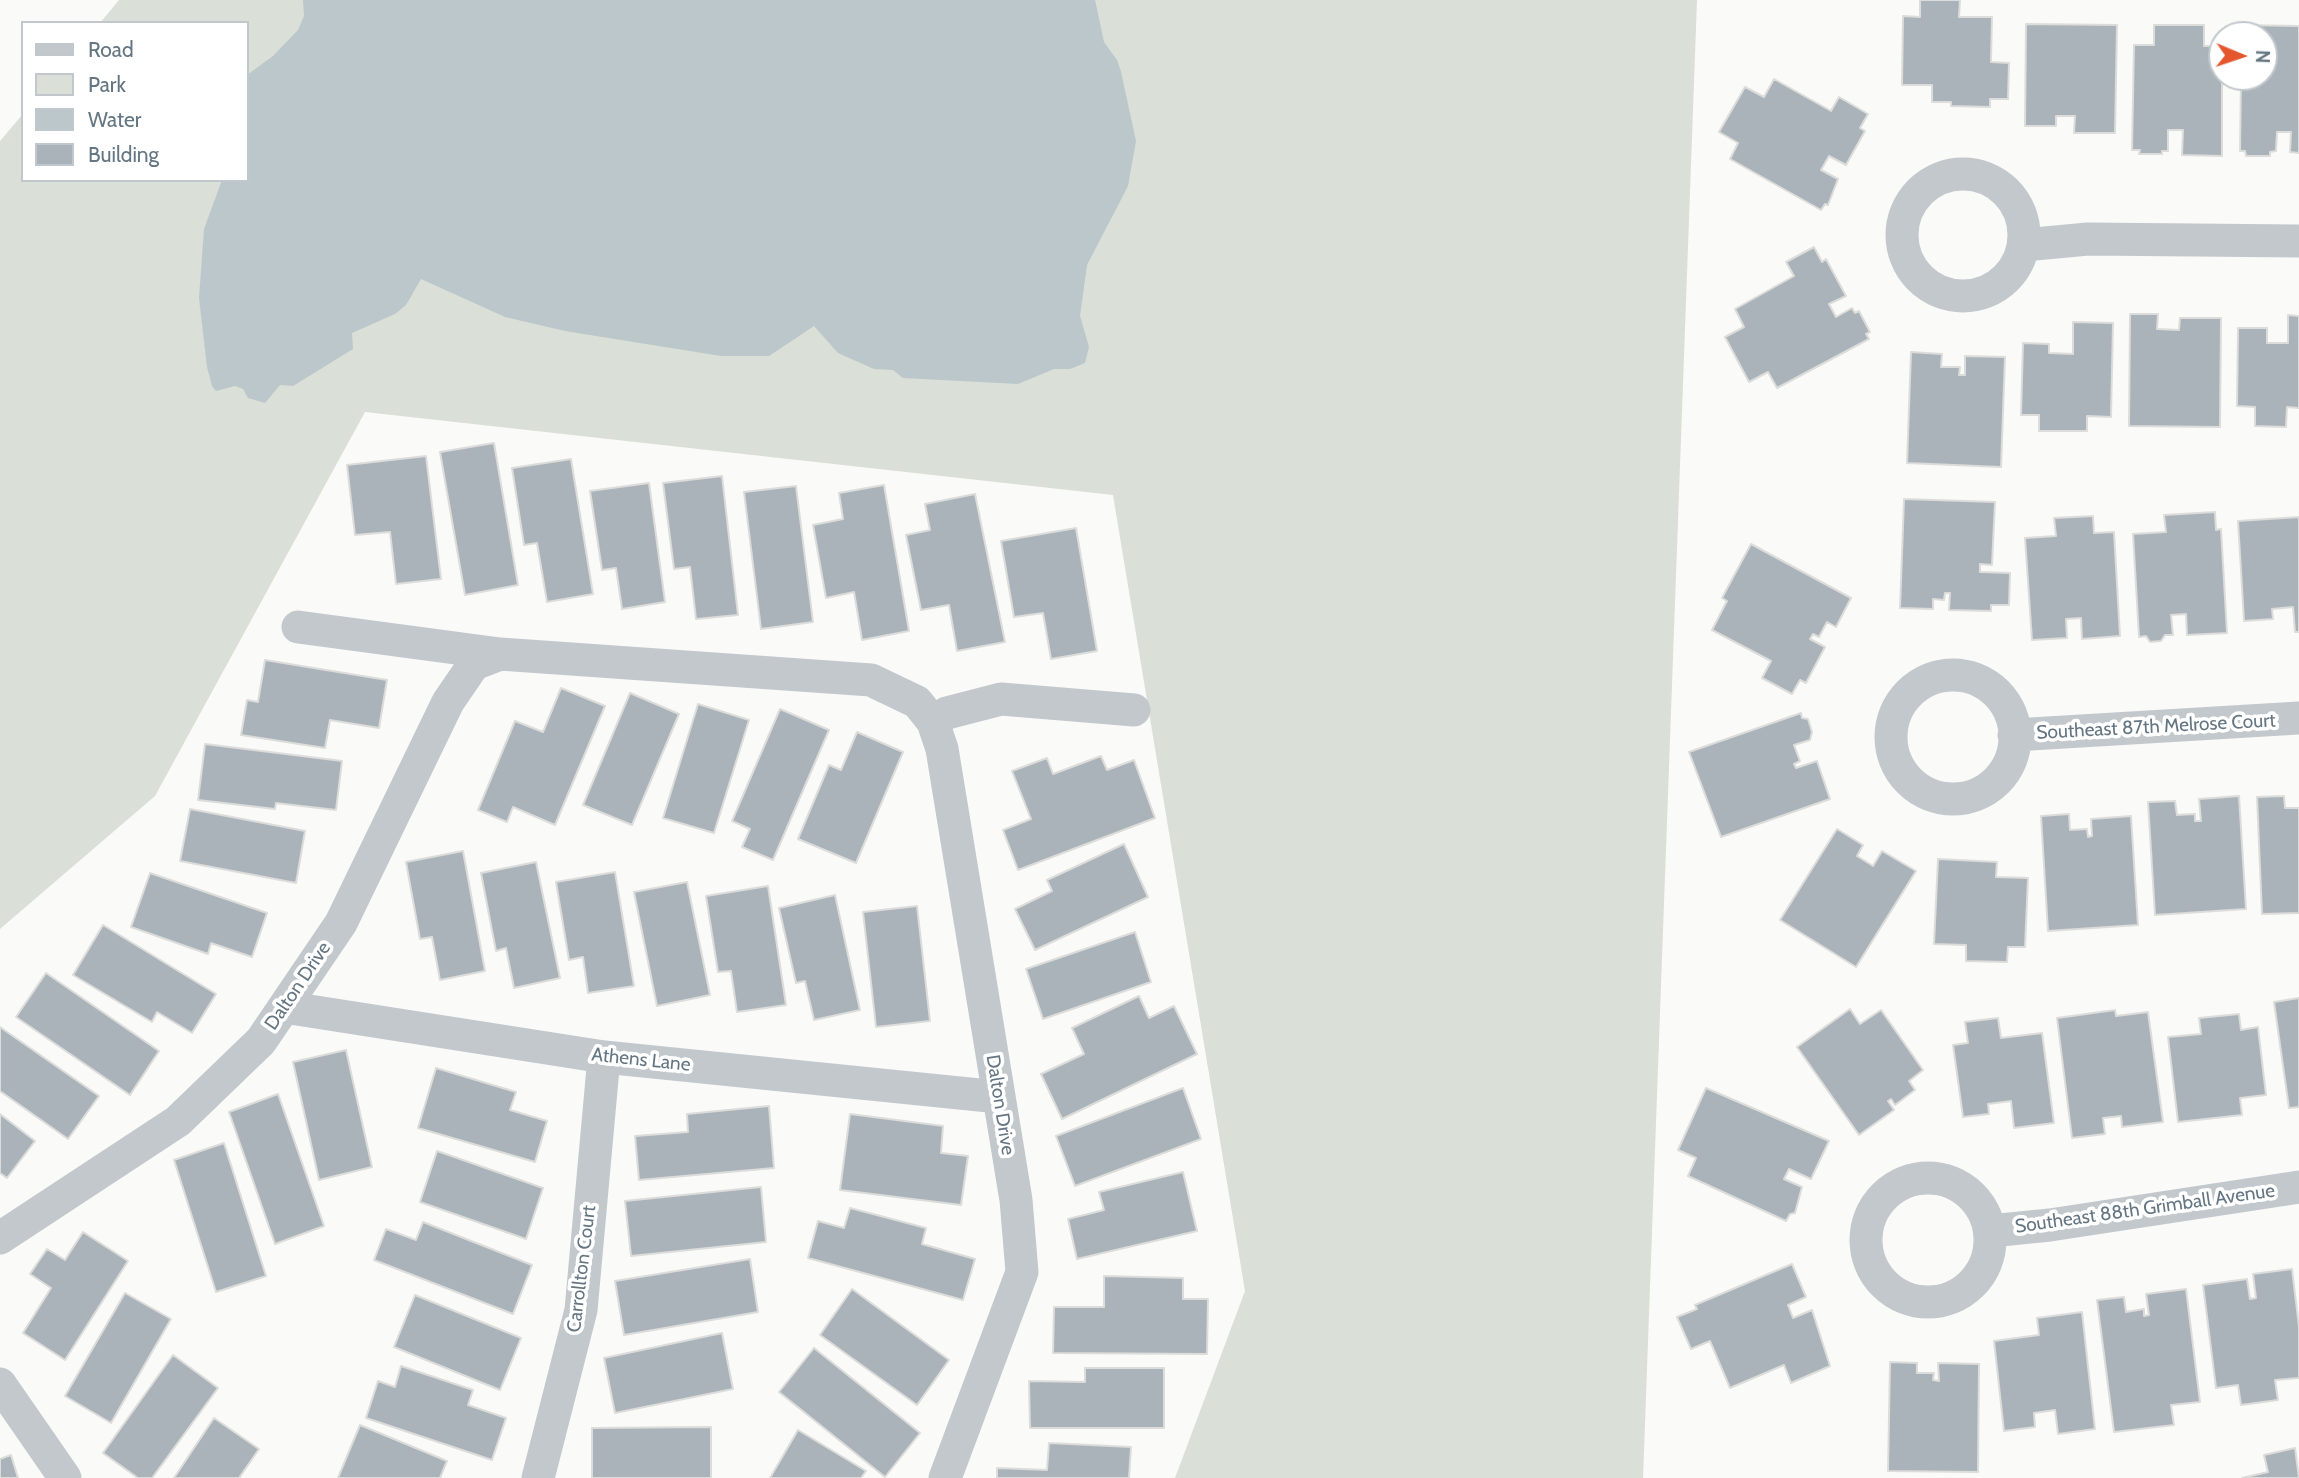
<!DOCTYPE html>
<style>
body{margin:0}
#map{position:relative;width:2299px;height:1478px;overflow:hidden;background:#fafaf8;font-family:Cabin,sans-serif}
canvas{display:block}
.legend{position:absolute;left:21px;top:21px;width:228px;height:161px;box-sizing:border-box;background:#fff;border:2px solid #c1c8cd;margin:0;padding:9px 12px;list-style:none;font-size:21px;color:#657683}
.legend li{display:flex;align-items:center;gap:14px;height:35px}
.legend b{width:35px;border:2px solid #c1c8cd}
.north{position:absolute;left:2208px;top:21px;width:70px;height:70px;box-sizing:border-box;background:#fff;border:2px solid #c1c8cd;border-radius:50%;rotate:92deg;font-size:19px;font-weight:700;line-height:28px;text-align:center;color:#657683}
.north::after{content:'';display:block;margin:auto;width:24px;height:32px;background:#e4572e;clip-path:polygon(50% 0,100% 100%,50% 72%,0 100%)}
</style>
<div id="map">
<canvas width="2299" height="1478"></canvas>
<ul class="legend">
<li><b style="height:9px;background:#c3c8cc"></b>Road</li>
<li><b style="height:19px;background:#dadfd7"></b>Park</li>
<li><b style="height:19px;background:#bbc7cb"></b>Water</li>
<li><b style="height:19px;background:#aab3b9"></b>Building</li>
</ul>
<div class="north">N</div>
</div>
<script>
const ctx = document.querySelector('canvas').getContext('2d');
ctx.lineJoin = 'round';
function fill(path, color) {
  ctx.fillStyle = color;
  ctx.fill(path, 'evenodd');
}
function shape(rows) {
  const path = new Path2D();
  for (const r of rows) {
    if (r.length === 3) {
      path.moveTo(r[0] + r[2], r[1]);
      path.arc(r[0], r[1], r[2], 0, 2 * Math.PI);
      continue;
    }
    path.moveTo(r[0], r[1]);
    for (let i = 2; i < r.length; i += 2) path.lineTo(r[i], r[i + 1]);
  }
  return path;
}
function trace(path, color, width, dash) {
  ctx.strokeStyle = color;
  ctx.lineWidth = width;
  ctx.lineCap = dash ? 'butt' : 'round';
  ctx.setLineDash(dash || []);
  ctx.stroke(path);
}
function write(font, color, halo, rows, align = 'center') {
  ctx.font = font + ' Cabin,sans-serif';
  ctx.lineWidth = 7;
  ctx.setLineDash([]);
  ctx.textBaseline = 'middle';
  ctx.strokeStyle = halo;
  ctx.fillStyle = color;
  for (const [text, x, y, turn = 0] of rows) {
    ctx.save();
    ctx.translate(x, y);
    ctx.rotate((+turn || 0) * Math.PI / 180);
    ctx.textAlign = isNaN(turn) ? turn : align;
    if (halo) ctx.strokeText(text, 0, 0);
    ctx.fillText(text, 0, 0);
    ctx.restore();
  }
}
fill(shape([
 [119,0,1697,0,1643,1478,1175,1478,1245,1291,1113,495,365,412,155,796,0,929,0,141,23,114,23,180,247,180,247,23,100,23]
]), '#dadfd7');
fill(shape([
 [303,0,1095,0,1104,42,1117,60,1121,72,1136,141,1128,186,1087,265,1080,316,1089,347,1085,363,1070,369,1054,369,1018,384,903,378,893,370,874,369,838,353,814,326,769,356,721,356,565,331,505,317,421,279,406,305,395,314,352,333,353,349,293,386,280,385,265,403,248,398,243,389,235,386,216,391,212,386,207,367,199,298,204,229,222,180,247,180,247,75,273,56,298,30,304,16]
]), '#bbc7cb');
const building = shape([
 [1920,0,1960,0,1959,17,1992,17,1991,62,2009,63,2008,99,1990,99,1990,107,1951,106,1951,102,1932,102,1932,85,1902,85,1903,16,1920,17,1920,0],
 [2026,24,2117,25,2115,133,2074,133,2075,116,2056,116,2056,126,2025,126,2026,24],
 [2154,25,2204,25,2204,46,2222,46,2222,156,2182,155,2183,130,2168,130,2168,151,2162,151,2162,154,2139,154,2140,150,2132,150,2134,45,2154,45,2154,25],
 [2241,25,2299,26,2299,153,2290,152,2291,132,2277,132,2276,151,2270,152,2270,156,2246,156,2245,151,2240,151,2241,77,2264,77,2264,35,2241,35,2241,25],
 [1774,79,1831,111,1839,97,1868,114,1860,128,1865,131,1846,165,1829,156,1821,170,1838,179,1828,205,1825,204,1821,210,1730,159,1738,143,1719,132,1745,87,1764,97,1774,79],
 [1814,247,1822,262,1826,259,1846,296,1829,304,1836,317,1852,308,1855,313,1859,311,1870,332,1866,334,1869,339,1777,388,1768,372,1749,382,1725,337,1744,327,1735,309,1794,276,1786,262,1814,247],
 [2130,314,2158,314,2157,329,2179,330,2180,318,2221,318,2220,427,2129,426,2130,314],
 [2288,315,2299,316,2299,408,2287,407,2286,427,2255,426,2255,407,2237,406,2238,328,2267,328,2267,343,2288,343,2288,315],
 [2073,322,2113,323,2111,417,2087,416,2087,431,2039,431,2039,415,2021,415,2023,343,2049,344,2049,353,2073,354,2073,322],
 [1911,352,1942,354,1941,367,1960,367,1959,375,1965,375,1965,356,2005,357,2001,467,1907,463,1911,352],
 [494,443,518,585,465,595,440,452,494,443],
 [426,456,441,579,396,584,390,532,355,535,347,465,426,456],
 [571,459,593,594,547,602,537,543,524,545,512,468,571,459],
 [722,476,738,615,696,619,690,567,674,569,663,483,722,476],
 [649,483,665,602,622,609,616,568,602,570,590,491,649,483],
 [884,485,909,631,862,640,854,592,826,598,813,525,843,519,839,493,884,485],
 [796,486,813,622,761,629,744,492,796,486],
 [975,494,1005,642,957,651,949,605,921,610,906,535,930,530,925,504,975,494],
 [1904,499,1995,502,1992,565,1980,564,1980,572,2010,573,2009,605,1991,605,1991,611,1949,610,1950,593,1945,593,1944,600,1933,599,1933,609,1900,608,1904,499],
 [2215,512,2216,530,2221,529,2227,633,2187,635,2186,614,2171,615,2173,635,2165,635,2161,641,2150,642,2146,636,2139,637,2133,534,2166,532,2164,515,2215,512],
 [2093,516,2094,533,2114,532,2120,636,2082,639,2081,618,2066,619,2067,638,2032,640,2025,538,2056,536,2054,518,2093,516],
 [2299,517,2299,632,2295,632,2293,607,2272,609,2273,619,2244,621,2238,521,2299,517],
 [1076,528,1097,651,1051,659,1043,613,1014,617,1001,541,1076,528],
 [1751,544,1851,598,1836,627,1827,622,1819,637,1813,634,1810,639,1825,647,1806,683,1800,680,1792,694,1762,678,1771,661,1712,630,1727,601,1722,598,1751,544],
 [265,660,387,680,379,728,330,720,325,748,241,735,247,700,258,702,265,660],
 [561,688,605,706,555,825,513,807,507,822,478,810,515,721,543,732,561,688],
 [630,693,679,714,632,825,583,805,630,693],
 [698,704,749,720,714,833,663,818,698,704],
 [780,709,829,730,773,860,742,847,750,829,732,821,780,709],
 [1801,713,1802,718,1808,719,1812,732,1810,740,1794,745,1800,761,1794,764,1796,768,1817,761,1830,799,1721,837,1689,752,1801,713],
 [857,732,903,752,856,863,798,839,829,765,841,770,857,732],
 [205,744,342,761,336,810,276,803,275,809,198,800,205,744],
 [1101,756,1107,770,1134,760,1155,818,1018,870,1003,830,1031,819,1012,771,1047,758,1053,774,1101,756],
 [2239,796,2246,909,2155,915,2148,802,2175,801,2177,815,2195,814,2195,821,2201,821,2199,799,2239,796],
 [2284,796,2285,808,2299,808,2299,913,2262,914,2257,797,2284,796],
 [190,809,305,831,296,883,180,861,190,809],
 [2069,814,2070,830,2087,829,2088,837,2092,836,2091,819,2131,816,2138,925,2048,931,2041,816,2069,814],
 [1837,829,1863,845,1857,856,1873,866,1882,851,1916,871,1856,967,1780,920,1837,829],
 [1124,844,1148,897,1035,950,1015,909,1052,891,1047,880,1124,844],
 [463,851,485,971,440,980,432,937,420,939,406,862,463,851],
 [1938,859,1997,862,1996,877,2028,878,2025,947,2008,947,2007,962,1966,961,1966,945,1934,944,1938,859],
 [536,862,560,978,514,988,506,948,496,951,481,873,536,862],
 [615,872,634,986,588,993,583,957,569,960,556,882,615,872],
 [150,873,267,913,252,957,211,943,208,954,131,927,150,873],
 [687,882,710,995,657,1006,634,892,687,882],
 [768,886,786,1005,737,1012,731,971,718,972,706,896,768,886],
 [835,895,860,1010,814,1020,805,981,796,983,779,908,835,895],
 [917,906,930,1021,876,1027,863,912,917,906],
 [103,925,216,994,192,1033,157,1012,152,1022,73,975,103,925],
 [1135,932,1151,982,1043,1019,1026,969,1135,932],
 [46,973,159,1051,130,1095,16,1017,46,973],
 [1139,996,1149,1018,1174,1006,1197,1054,1062,1119,1041,1074,1084,1054,1072,1028,1139,996],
 [2299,998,2299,1107,2289,1108,2274,1002,2299,998],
 [1850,1009,1860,1024,1881,1010,1923,1070,1909,1081,1915,1090,1895,1105,1891,1099,1888,1101,1894,1110,1859,1135,1797,1047,1850,1009],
 [2115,1010,2116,1016,2148,1012,2163,1122,2122,1127,2121,1116,2103,1118,2105,1134,2072,1138,2057,1018,2115,1010],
 [2239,1014,2241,1030,2258,1027,2266,1095,2240,1098,2242,1115,2178,1122,2168,1037,2201,1034,2199,1018,2239,1014],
 [1998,1018,2001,1038,2042,1033,2054,1123,2014,1128,2011,1101,1988,1104,1989,1114,1963,1117,1953,1045,1968,1043,1965,1022,1998,1018],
 [0,1027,99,1096,68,1139,0,1091,0,1027],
 [346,1050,372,1167,319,1180,293,1062,346,1050],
 [436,1068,516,1092,510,1110,547,1121,535,1162,418,1128,436,1068],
 [1183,1088,1201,1139,1075,1186,1056,1136,1183,1088],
 [1706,1088,1829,1141,1811,1179,1789,1169,1784,1179,1802,1187,1795,1213,1790,1214,1786,1221,1688,1176,1696,1158,1678,1150,1706,1088],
 [278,1094,324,1226,275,1244,229,1112,278,1094],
 [769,1106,774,1168,639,1180,635,1136,688,1132,687,1114,769,1106],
 [0,1114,35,1141,7,1178,0,1173,0,1114],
 [850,1114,943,1126,941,1153,968,1156,961,1205,840,1190,850,1114],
 [224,1143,266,1276,216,1292,174,1160,224,1143],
 [437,1151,543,1188,526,1239,420,1202,437,1151],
 [1183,1172,1197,1231,1077,1259,1068,1219,1104,1210,1099,1192,1183,1172],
 [761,1187,766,1242,631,1256,625,1201,761,1187],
 [850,1208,926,1228,922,1244,975,1259,963,1300,808,1258,818,1221,844,1228,850,1208],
 [423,1222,532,1265,513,1314,374,1260,386,1229,416,1240,423,1222],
 [83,1232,128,1261,65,1360,23,1333,51,1288,30,1274,47,1249,65,1260,83,1232],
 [750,1259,758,1312,624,1335,615,1281,750,1259],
 [1792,1264,1806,1297,1788,1305,1793,1318,1812,1310,1830,1366,1791,1383,1784,1365,1730,1388,1710,1341,1691,1349,1677,1317,1697,1309,1695,1305,1792,1264],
 [2292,1269,2299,1327,2299,1378,2275,1380,2278,1400,2241,1405,2238,1385,2216,1388,2203,1285,2247,1279,2250,1299,2256,1298,2253,1274,2292,1269],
 [1104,1276,1183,1278,1183,1299,1208,1299,1207,1354,1053,1353,1054,1307,1104,1307,1104,1276],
 [852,1289,949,1360,917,1405,820,1335,852,1289],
 [2186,1289,2200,1402,2171,1405,2174,1425,2114,1432,2097,1300,2124,1297,2126,1312,2144,1309,2144,1316,2149,1315,2146,1294,2186,1289],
 [125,1293,171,1319,111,1423,65,1396,125,1293],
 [415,1295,521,1338,500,1390,394,1347,415,1295],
 [2082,1312,2095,1429,2058,1434,2055,1410,2034,1413,2035,1427,2004,1431,1994,1341,2039,1335,2037,1318,2082,1312],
 [722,1333,733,1389,615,1413,604,1358,722,1333],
 [814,1348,920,1433,885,1477,779,1392,814,1348],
 [173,1355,218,1388,152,1478,138,1478,103,1453,173,1355],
 [1890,1362,1917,1363,1917,1373,1934,1373,1933,1380,1939,1381,1938,1363,1979,1364,1978,1472,1888,1471,1890,1362],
 [401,1366,473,1390,468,1405,506,1418,492,1460,366,1418,378,1381,395,1387,401,1366],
 [1085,1368,1164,1368,1164,1428,1030,1428,1029,1381,1085,1382,1085,1368],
 [214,1418,259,1449,239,1478,174,1478,214,1418],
 [360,1425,447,1461,440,1478,338,1478,360,1425],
 [711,1427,711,1478,592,1478,592,1428,711,1427],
 [798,1430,866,1471,861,1478,770,1478,798,1430],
 [1049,1443,1131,1447,1129,1478,997,1478,997,1468,1047,1470,1049,1443],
 [2295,1448,2299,1478,2242,1478,2268,1472,2264,1455,2295,1448],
 [11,1455,18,1478,0,1478,0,1459,11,1455]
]);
fill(building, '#aab3b9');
trace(building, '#dcdcda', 2);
trace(shape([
 [1963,235,61],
 [2024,245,2088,239,2299,241],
 [298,627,500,654],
 [1953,737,62],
 [933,722,947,713,1001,699,1134,710],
 [2014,735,2299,718],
 [284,1007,604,1057,999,1097],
 [1928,1240,62],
 [1990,1231,2050,1225,2299,1187],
 [0,1238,178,1121,261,1041,341,923,448,702,474,664,500,654,871,680,917,702,933,722,942,749,1016,1200,1022,1272,945,1478],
 [0,1384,65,1478],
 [538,1478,581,1310,604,1057]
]), '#c3c8cc', 33);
write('19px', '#657683', '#fff', [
 ["Southeast 87th Melrose Court",2156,727,-3],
 ["Dalton Drive",298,986,-56],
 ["Athens Lane",641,1060,6],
 ["Dalton Drive",1000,1105,81],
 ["Southeast 88th Grimball Avenue",2145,1209,-8],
 ["Carrollton Court",582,1269,-83]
]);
</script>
